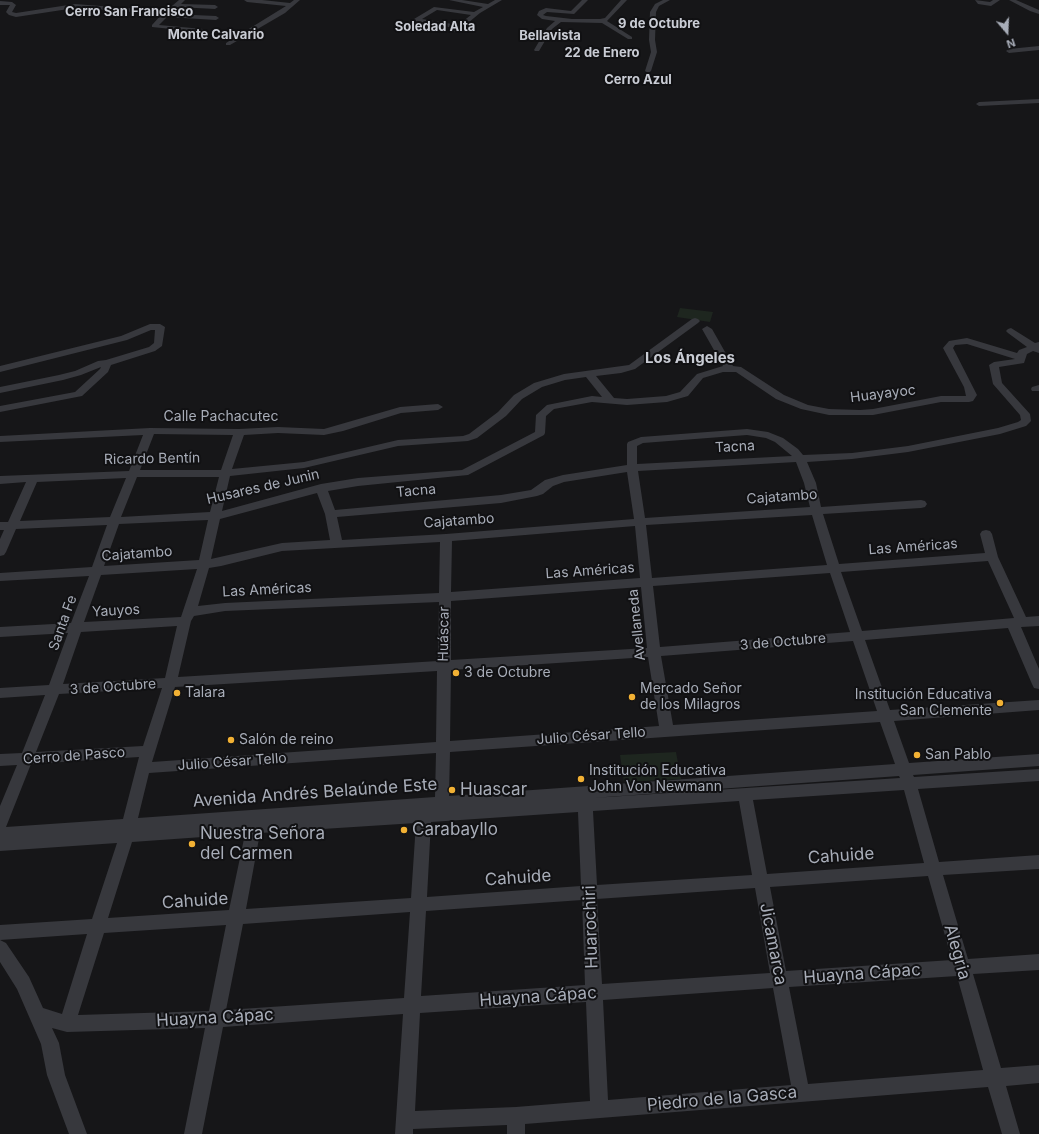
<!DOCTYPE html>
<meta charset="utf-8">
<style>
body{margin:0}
#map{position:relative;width:1039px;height:1134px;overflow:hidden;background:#161618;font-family:Inter,sans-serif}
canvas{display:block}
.north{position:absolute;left:987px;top:12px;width:40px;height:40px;-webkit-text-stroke:3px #111113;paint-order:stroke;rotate:161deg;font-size:11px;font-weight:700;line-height:16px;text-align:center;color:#a8adb8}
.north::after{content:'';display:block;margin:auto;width:14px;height:18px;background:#a8adb8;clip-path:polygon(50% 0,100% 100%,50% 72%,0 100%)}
</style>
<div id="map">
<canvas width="1039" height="1134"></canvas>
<div class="north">N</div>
</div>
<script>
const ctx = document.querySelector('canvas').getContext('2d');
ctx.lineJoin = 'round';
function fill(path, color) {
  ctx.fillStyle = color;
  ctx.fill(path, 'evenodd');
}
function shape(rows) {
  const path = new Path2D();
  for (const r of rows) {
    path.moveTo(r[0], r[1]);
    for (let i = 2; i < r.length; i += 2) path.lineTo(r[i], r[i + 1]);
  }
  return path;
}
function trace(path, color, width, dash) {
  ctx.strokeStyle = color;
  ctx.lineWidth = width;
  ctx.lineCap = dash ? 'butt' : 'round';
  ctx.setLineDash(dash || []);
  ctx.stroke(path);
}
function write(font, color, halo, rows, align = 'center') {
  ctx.font = font + ' Inter,sans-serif';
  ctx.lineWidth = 4;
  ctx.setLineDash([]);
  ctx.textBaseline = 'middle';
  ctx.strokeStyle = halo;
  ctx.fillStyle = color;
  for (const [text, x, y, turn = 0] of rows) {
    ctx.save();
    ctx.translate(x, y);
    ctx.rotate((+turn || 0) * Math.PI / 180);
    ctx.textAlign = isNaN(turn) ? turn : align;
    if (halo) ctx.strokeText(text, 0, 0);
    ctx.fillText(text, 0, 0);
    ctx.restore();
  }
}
fill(shape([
 [680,308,713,312,710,322,677,317],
 [676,752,681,779,624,782,620,755]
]), '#1e261f');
fill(shape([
 [179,0,185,0,181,4,215,5,218,7,215,9,178,7,171,14,216,16,219,18,216,20,167,17,159,25,203,29,203,31,201,32,152,27,152,25,162,14,75,8,16,17,9,15,6,12,10,5,0,5,0,1,12,2,16,5,12,12,16,13,75,4,166,11,179,0],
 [244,0,262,0,290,3,294,0,300,0,285,13,230,45,226,45,226,43,286,6,247,2,244,0],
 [449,0,462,0,488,4,495,0,502,0,480,13,457,32,452,31,455,28,417,22,399,32,394,31,434,7,474,12,483,7,449,0],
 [437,10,471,15,458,25,422,19,437,10],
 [582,0,588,0,574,14,547,12,543,15,546,16,572,19,600,19,605,18,621,0,627,0,607,21,632,37,632,39,628,39,602,23,561,22,552,29,539,51,535,51,534,50,547,28,555,21,542,19,537,15,539,11,546,8,571,11,582,0],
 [663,0,670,0,659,6,656,12,655,40,657,52,651,71,648,73,645,71,651,52,649,40,650,12,655,4,663,0],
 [975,0,990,2,993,0,1000,0,991,6,978,4,975,0],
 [1009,0,1016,0,1039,10,1039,14,1030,11,1009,0],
 [1039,46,1039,50,1009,53,1006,51,1009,49,1039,46],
 [1039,99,1039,103,979,106,976,104,979,102,1039,99],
 [695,318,698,319,700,321,698,323,635,369,621,373,596,376,614,398,627,399,666,396,680,392,697,374,723,366,702,329,707,326,712,329,733,366,741,367,784,395,808,405,829,409,860,410,873,409,941,396,966,396,964,387,943,348,949,341,967,338,1017,353,1019,350,1027,347,1008,333,1006,331,1008,329,1011,328,1035,343,1039,342,1039,353,1033,351,1027,354,1024,363,999,367,1002,383,1030,414,1031,421,1026,426,1000,434,908,452,852,459,807,462,816,483,821,507,921,500,925,501,927,504,925,507,921,508,823,514,839,564,985,553,980,534,982,531,986,530,990,531,992,534,998,557,1026,617,1039,616,1039,626,1021,627,1039,669,1039,689,1034,688,1032,684,1008,628,865,640,890,710,1039,700,1039,710,894,721,909,763,1039,754,1039,766,913,775,914,777,1039,769,1039,781,918,789,939,862,1039,855,1039,869,943,875,968,959,1039,954,1039,970,973,974,1001,1068,1039,1065,1039,1083,1006,1086,1020,1134,1002,1134,988,1087,525,1124,525,1134,507,1134,507,1125,413,1129,413,1134,395,1134,403,1014,223,1027,202,1134,184,1134,205,1028,67,1032,52,1028,59,1043,65,1075,87,1134,69,1134,47,1075,41,1044,17,989,0,962,0,925,92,919,117,843,0,851,0,806,17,765,0,766,0,754,22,753,45,695,0,698,0,688,49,685,68,633,0,637,0,627,71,623,89,576,0,581,0,573,92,567,107,525,16,529,6,552,4,555,0,556,0,539,4,530,0,530,0,522,8,522,26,482,0,484,0,476,129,471,143,435,0,442,0,436,150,428,239,429,278,427,324,429,400,407,438,404,443,407,438,410,401,413,343,431,324,435,278,433,244,435,232,469,304,462,398,440,463,436,469,434,498,412,514,395,534,383,564,374,629,365,692,319,695,318],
 [967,344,1015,359,994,362,989,365,993,384,1020,415,1021,420,1018,422,998,428,908,446,852,453,803,455,798,449,783,438,768,432,747,429,641,437,628,442,627,444,627,465,563,475,545,480,531,490,501,495,335,510,328,491,358,486,468,475,544,435,545,433,546,416,554,409,592,402,627,405,667,402,688,396,703,378,723,372,736,372,776,399,801,409,829,415,873,415,941,402,969,402,973,401,977,395,953,348,955,345,967,344],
 [586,377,602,397,592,396,547,405,536,415,535,432,462,470,358,478,321,484,222,511,230,476,304,468,398,446,468,441,477,438,506,416,522,399,542,387,565,380,586,377],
 [154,434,233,435,221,470,140,470,154,434],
 [747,435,766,438,775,442,792,456,637,464,637,446,643,443,747,435],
 [796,462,804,483,810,507,645,518,638,471,796,462],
 [627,472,634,519,446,534,342,540,337,517,501,503,537,496,543,494,553,486,564,482,627,472],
 [137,477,219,477,210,512,121,517,137,477],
 [126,478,110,517,20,521,37,482,126,478],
 [317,493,325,514,330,540,282,543,211,559,220,519,317,493],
 [812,515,827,565,652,578,646,525,812,515],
 [208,520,199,560,104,566,119,524,208,520],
 [635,526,640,578,451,592,452,541,635,526],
 [440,542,439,593,225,603,198,606,209,568,221,566,282,551,440,542],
 [988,561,1014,618,862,631,841,572,988,561],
 [197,569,181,617,84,622,101,575,197,569],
 [830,573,850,632,660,647,653,586,830,573],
 [641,587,647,648,451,660,451,601,641,587],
 [439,602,438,661,178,677,191,621,194,616,225,611,439,602],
 [177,626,165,678,63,684,81,632,177,626],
 [853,641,877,711,673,725,661,656,853,641],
 [648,657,659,726,450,741,451,670,648,657],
 [437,671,436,742,152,762,175,687,437,671],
 [162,688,143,746,36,752,59,694,162,688],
 [880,722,895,764,449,796,450,752,880,722],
 [436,753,435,797,138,818,149,773,436,753],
 [139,757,123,819,6,827,31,764,139,757],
 [899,776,900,778,592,798,899,776],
 [904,790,924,863,767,874,753,800,904,790],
 [739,801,752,875,597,885,593,811,739,801],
 [578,812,581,886,427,897,431,822,578,812],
 [416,823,411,898,246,909,260,833,416,823],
 [245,834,229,910,108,918,132,842,245,834],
 [928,876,952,960,786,971,770,887,928,876],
 [755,888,770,973,602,984,597,899,755,888],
 [582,900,585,985,421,996,426,911,582,900],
 [410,912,404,998,226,1010,243,924,410,912],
 [226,925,209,1011,78,1015,104,933,226,925],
 [87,934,62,1014,43,1008,29,977,6,943,0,940,87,934],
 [957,976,983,1070,808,1084,789,987,957,976],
 [773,988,791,1085,608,1100,603,1000,773,988],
 [586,1002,590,1101,516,1107,415,1111,420,1013,586,1002],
 [150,324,160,324,165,327,162,346,155,351,111,365,108,372,82,396,0,412,0,406,75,392,100,369,101,367,81,375,63,380,0,393,0,387,59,375,75,371,98,361,106,360,149,347,154,343,155,330,151,330,127,340,0,372,0,366,121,336,150,324],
 [1039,385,1039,391,1032,391,1031,389,1032,387,1039,385]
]), '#37383d');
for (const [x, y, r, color] of [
 [456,673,4,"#f2b134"],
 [177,693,4,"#f2b134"],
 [632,697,4,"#f2b134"],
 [1000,703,4,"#f2b134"],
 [231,740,4,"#f2b134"],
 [917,755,4,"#f2b134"],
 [581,779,4,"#f2b134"],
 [452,790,4,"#f2b134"],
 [404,830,4,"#f2b134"],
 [192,844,4,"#f2b134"]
]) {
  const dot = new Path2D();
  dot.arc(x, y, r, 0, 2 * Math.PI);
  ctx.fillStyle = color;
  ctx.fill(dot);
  trace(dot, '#111113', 1.5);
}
write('bold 13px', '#c9ccd4', '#111113', [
 ["Cerro San Francisco",129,12],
 ["9 de Octubre",659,24],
 ["Soledad Alta",435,27],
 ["Monte Calvario",216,35],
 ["Bellavista",550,36],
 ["22 de Enero",602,53],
 ["Cerro Azul",638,80]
]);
write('14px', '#a8adb8', '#111113', [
 ["Huayayoc",883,394,-7],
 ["Calle Pachacutec",221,417],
 ["Tacna",735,447,-3],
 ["Ricardo Bentín",152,459,-1],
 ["Husares de Junin",263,487,-13],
 ["Tacna",416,491,-5],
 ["Cajatambo",782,497,-4],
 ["Cajatambo",459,521,-4],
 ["Las Américas",913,547,-4],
 ["Cajatambo",137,554,-4],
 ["Las Américas",590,571,-4],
 ["Las Américas",267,590,-3],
 ["Yauyos",116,611,-3],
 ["Santa Fe",63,623,-70],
 ["Avellaneda",637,625,-96],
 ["Huáscar",444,634,-89],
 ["3 de Octubre",783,642,-5],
 ["3 de Octubre",113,687,-4],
 ["Julio César Tello",591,736,-4],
 ["Cerro de Pasco",74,756,-4],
 ["Julio César Tello",232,762,-4]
]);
write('14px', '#a8adb8', '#111113', [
 ["3 de Octubre",464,673],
 ["Mercado Señor",640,689],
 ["de los Milagros",640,705],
 ["Talara",185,693],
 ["Institución Educativa",992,695,"right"],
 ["San Clemente",992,711,"right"],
 ["Salón de reino",239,740],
 ["San Pablo",925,755],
 ["Institución Educativa",589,771],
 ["John Von Newmann",589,787]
], 'left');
write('bold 15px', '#c9ccd4', '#111113', [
 ["Los Ángeles",690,358]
]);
write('17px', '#a8adb8', '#111113', [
 ["Huascar",460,790],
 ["Carabayllo",412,830],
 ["Nuestra Señora",200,834],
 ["del Carmen",200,854]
], 'left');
write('17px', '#a8adb8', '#111113', [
 ["Avenida Andrés Belaúnde Este",315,793,-4],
 ["Cahuide",841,856,-4],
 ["Cahuide",518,878,-4],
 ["Cahuide",195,901,-4],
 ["Huarochiri",591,927,-92],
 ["Jicamarca",773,944,79],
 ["Alegria",957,952,74],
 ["Huayna Cápac",862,974,-4],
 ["Huayna Cápac",538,997,-4],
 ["Huayna Cápac",215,1018,-3],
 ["Piedro de la Gasca",722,1099,-5]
]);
</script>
